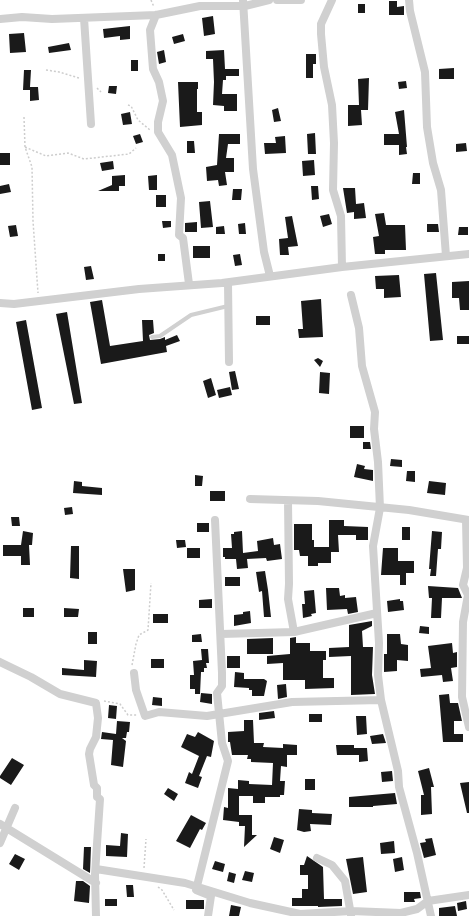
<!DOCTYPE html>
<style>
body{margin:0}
canvas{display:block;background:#fff}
</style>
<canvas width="469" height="916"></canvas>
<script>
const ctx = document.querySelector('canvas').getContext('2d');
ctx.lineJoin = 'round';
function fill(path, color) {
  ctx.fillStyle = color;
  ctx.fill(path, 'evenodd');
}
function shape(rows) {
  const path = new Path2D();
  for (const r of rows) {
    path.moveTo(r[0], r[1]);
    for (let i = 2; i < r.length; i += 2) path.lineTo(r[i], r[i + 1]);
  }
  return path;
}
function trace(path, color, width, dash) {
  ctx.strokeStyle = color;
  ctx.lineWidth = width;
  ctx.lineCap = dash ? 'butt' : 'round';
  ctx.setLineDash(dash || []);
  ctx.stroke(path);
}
fill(shape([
 [389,1,397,1,397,7,404,6,404,15,389,15],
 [358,4,365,4,365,13,358,13],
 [213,16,215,34,204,36,202,18],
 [130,26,130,39,120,40,120,36,104,38,103,29],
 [24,33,26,52,10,53,9,34],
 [183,34,185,41,174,44,172,37],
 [69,43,71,50,49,53,48,47],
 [164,50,166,62,159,64,157,52],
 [224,50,225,69,239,69,239,76,226,76,226,80,223,80,222,94,237,94,237,111,224,111,224,106,213,105,214,82,213,59,206,59,206,51],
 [306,54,316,54,316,64,313,64,313,78,306,78],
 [131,60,138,60,138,71,131,71],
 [454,68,454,79,439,79,439,69],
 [24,70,31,70,30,87,38,87,39,100,30,101,30,90,23,90],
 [369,78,368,110,361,110,362,125,348,126,348,105,359,105,358,79],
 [406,81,407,88,399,89,398,82],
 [178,82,198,82,198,89,197,89,197,112,202,112,202,125,180,127],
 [109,86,117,86,116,94,108,93],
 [278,108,281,121,274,122,272,110],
 [404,110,407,147,406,147,407,154,399,155,399,145,384,145,384,134,399,134,395,112],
 [130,112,132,124,123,125,121,114],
 [315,133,316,154,308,154,307,134],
 [140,134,143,142,136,144,133,136],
 [219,134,240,134,240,144,228,144,226,158,234,158,234,172,225,172,227,185,219,186,218,180,207,181,206,167,217,165],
 [285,136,286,153,265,154,264,143,276,143,275,137],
 [187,141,194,141,195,153,187,153],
 [466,143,467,151,456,152,456,144],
 [0,153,10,153,10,165,0,165],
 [314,160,315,175,303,176,302,161],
 [113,161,114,169,102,171,100,163],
 [413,173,420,173,420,184,412,184],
 [125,175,125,186,119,186,119,191,98,191,112,185,112,176],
 [157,175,157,190,149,190,148,176],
 [9,184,11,192,0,194,0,186],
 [311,186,318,186,319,199,312,200],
 [343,188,355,188,356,204,364,203,366,218,354,219,354,212,347,213],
 [233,189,242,189,241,200,232,200],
 [156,195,166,195,166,207,156,207],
 [210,201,213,227,201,228,199,202],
 [384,213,386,225,405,225,406,250,385,250,385,254,375,254,373,237,379,236,375,214],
 [329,214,332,224,323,227,320,216],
 [292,216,298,246,288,247,289,255,280,255,279,239,288,238,285,217],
 [162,221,171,221,171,227,163,228],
 [197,222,197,232,185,232,185,223],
 [245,223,246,234,239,234,238,224],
 [427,224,438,224,439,232,427,232],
 [16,225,18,236,10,237,8,226],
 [224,226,225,234,216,234,216,227],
 [459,227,468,227,468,235,458,235],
 [193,246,210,246,210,258,193,258],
 [158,254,165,254,165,261,158,261],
 [240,254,242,265,235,266,233,255],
 [91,266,94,279,86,280,84,267],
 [436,273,443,340,430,341,424,274],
 [399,275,401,297,384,298,384,289,376,289,375,276],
 [469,281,469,310,460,310,459,298,452,298,452,282],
 [321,299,323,337,299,338,298,329,303,329,301,301],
 [102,300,110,346,143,341,142,320,153,320,154,333,149,335,150,340,160,339,165,337,165,340,177,335,180,341,166,346,167,352,101,364,90,302],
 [67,312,82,403,74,404,56,314],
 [256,316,270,316,270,325,256,325],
 [26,320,42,408,32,410,16,322],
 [457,336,469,336,469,344,457,344],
 [318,358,323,361,320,367,314,360],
 [235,371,239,389,232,390,229,372],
 [320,372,330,373,329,394,319,393],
 [211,378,216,395,208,398,203,381],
 [230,387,232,395,219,398,217,390],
 [350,426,364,426,364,438,350,438],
 [363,442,370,442,371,449,363,449],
 [391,459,402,460,402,467,390,466],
 [357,464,365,466,364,469,373,470,373,481,354,477],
 [407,471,415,471,415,482,406,481],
 [195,475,203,476,202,486,195,486],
 [74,481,82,482,82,486,102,488,102,495,73,493],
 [429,481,446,483,445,495,427,493],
 [210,491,225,491,225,501,210,501],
 [72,507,73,514,65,515,64,508],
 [11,517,19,517,20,526,12,526],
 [329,520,344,520,344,526,368,527,368,540,356,540,356,535,338,535,339,552,331,552,331,563,318,563,318,566,308,566,308,556,300,556,299,550,294,550,294,524,312,524,312,540,314,540,314,547,329,547],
 [197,523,209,523,209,532,197,532],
 [402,527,410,527,410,540,402,540],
 [23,531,33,533,32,545,29,545,30,565,21,565,21,556,3,556,3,545,21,545],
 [242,531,243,553,258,551,257,541,273,538,274,545,280,544,282,559,267,561,266,558,247,559,248,568,237,569,236,559,225,559,225,557,223,557,223,548,232,548,231,534,234,534,234,532],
 [432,531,442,532,441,549,438,549,436,576,430,576,431,569,429,569],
 [176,540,185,540,186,547,177,548],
 [71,546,79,546,79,579,70,578],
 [187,548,200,548,200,558,187,558],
 [383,548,398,548,398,561,414,561,414,573,406,573,406,585,400,585,400,575,381,575],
 [123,569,135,569,135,590,126,592],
 [265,571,268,590,264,591,268,590,271,617,264,617,262,591,259,592,256,572],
 [225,577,240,577,240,586,225,586],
 [428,586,458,588,462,598,442,598,441,618,431,618,432,598,429,598],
 [326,588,339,588,340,596,345,595,345,598,356,597,358,612,348,614,347,609,327,610],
 [314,590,316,613,311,614,312,616,303,618,302,604,305,604,304,591],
 [212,599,212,608,199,608,199,600],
 [400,599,400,601,403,601,404,610,388,612,387,601],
 [23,608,34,608,34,617,23,617],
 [64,608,79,609,78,617,64,617],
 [250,611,251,623,234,626,234,615,243,614,243,612],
 [153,614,168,614,168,623,153,623],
 [372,621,372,626,362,631,363,647,373,647,372,675,375,694,351,695,351,656,329,657,329,648,349,647,349,625],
 [420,626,429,627,429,634,419,633],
 [88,632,97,632,97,644,88,644],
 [201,634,202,642,192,642,192,635],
 [387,634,400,634,401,644,408,645,408,661,397,660,397,671,384,672,384,654,387,654],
 [296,637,296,643,310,643,310,651,326,651,326,660,323,660,323,678,334,678,334,688,305,689,305,680,283,680,283,663,267,664,267,656,290,654,290,638],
 [273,638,273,654,247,654,247,639],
 [452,643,453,653,457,652,457,667,451,668,453,681,443,682,442,675,421,677,420,669,431,668,428,646],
 [201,649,208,649,209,663,206,663,207,668,204,668,204,672,201,672,200,694,195,694,195,689,190,689,190,675,194,675,193,661,202,660],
 [227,656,240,656,240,668,227,668],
 [151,659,164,659,164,668,151,668],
 [84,660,97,661,96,677,62,675,62,668,84,670],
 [235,672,244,673,244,679,264,679,267,681,264,696,252,696,252,690,249,690,249,688,234,687],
 [286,684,287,697,278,699,277,685],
 [201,693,212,694,212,704,200,702],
 [449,694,450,703,458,703,462,721,454,721,454,734,463,734,463,742,443,742,439,695],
 [153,697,162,698,162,706,152,705],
 [109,705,117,706,116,719,108,718],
 [274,711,275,718,259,720,259,713],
 [309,714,322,714,322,722,309,722],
 [356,716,366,716,367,734,357,735],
 [244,720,253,720,254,743,264,743,263,747,283,748,283,744,297,745,297,755,287,755,287,767,281,766,280,781,285,781,284,795,280,795,280,797,265,797,265,803,253,803,253,796,239,796,239,815,252,815,252,835,257,835,244,847,245,826,239,826,239,822,223,820,224,807,228,808,228,788,238,789,238,780,249,781,249,784,272,785,273,763,251,762,251,759,247,759,248,755,232,755,230,742,228,742,228,732,244,731],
 [117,721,130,722,129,732,127,732,126,738,122,738,126,741,123,767,111,765,113,740,101,739,102,732,116,734],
 [198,732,214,741,211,757,207,756,199,776,202,777,198,788,185,783,189,772,192,774,199,756,181,747,187,734,195,737],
 [383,734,386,743,372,744,370,736],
 [336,745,354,745,354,748,367,748,368,761,359,762,359,755,337,755],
 [12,758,24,765,11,785,0,778,0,776],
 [429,768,434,787,431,787,432,814,421,815,421,795,424,795,418,771],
 [392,771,393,781,382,782,381,772],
 [305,779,315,779,315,790,305,790],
 [469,782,469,813,467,813,460,783],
 [168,788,178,794,174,801,164,794],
 [395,793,397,804,373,806,373,807,349,807,349,797],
 [299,809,312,810,312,813,332,814,331,825,310,824,311,831,304,832,297,830],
 [191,815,206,823,202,830,200,829,190,848,176,841],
 [121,833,128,834,127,857,106,856,106,845,120,846],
 [274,837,284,840,280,853,270,849],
 [432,838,436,855,424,858,420,843,426,842,425,839],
 [394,841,395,853,381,854,380,843],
 [84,847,91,847,90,873,83,869],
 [15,854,25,859,19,870,9,864],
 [307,856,323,867,324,899,342,899,342,906,318,907,318,906,292,906,292,898,302,898,302,889,308,889,308,875,300,875,300,865,304,865],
 [363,857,367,892,353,894,346,859],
 [402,857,404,870,395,872,393,859],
 [215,861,225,864,223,872,212,869],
 [245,871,254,873,252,882,242,880],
 [229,872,236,874,234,883,227,881],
 [76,881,83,881,90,886,89,903,74,901],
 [126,885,133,885,134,897,127,897],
 [404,892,420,892,421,898,414,899,415,902,404,902],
 [105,899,117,899,117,906,105,906],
 [186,900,204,900,204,909,186,909],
 [466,901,467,909,458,911,457,903],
 [231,905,241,907,239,916,229,916],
 [455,906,457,916,439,916,439,908]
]), '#1a1a1a');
trace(shape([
 [151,0,154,7],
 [46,70,59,72,79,78],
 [97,88,101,92],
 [128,105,131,106,138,120,150,130],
 [24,117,25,147,32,167,33,221,38,293],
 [25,147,46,156,68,153,84,159,129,154,136,148],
 [132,665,136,644,139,635,148,630,151,583],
 [104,701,120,704,128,715,137,715],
 [144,868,146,839],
 [158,887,162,890,174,910]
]), '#cdcdcd', 1.5, [2, 2]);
trace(shape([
 [152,337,160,336,191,315,228,306]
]), '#d0d0d0', 4);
trace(shape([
 [243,0,253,169,264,252,270,276],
 [277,0,301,0],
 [332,0,321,24,321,34,324,67,332,105,334,143,333,190,341,216,342,267],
 [409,0,410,11,425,72,427,127,433,163,441,190,446,256],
 [156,15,150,30,153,69,159,82,163,101,158,122,158,132,172,155,181,198,179,235,183,238,189,284],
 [84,18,91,124],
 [0,19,22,17,52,19,156,15,200,6,245,6,269,0],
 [228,283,229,362],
 [351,295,359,328,362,366,375,412,374,429,378,462,380,508,373,546,379,643,378,675,381,700,398,771,399,787,417,853,431,916],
 [0,303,14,304,139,289,222,283,342,267,469,254],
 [250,499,318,501,409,510,469,520],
 [288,501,289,584,288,599,294,632],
 [466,520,467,568,463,585,468,595,463,622,462,697,469,727],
 [221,634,294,632,377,613],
 [0,662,31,677,60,694,96,703,98,718,96,737,90,749,89,754,94,785,97,788,97,797,100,799,95,874,96,916],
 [134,673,136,690,145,716,159,712,207,716,292,702,381,700],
 [0,824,96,883],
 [0,843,15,808],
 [317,858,332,865,345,881,351,915],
 [96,869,185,883,250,903,300,914,351,911,401,913,417,909,428,901,469,895],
 [208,916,211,896,196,890,228,761,222,743,217,693,222,686,222,673,215,520]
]), '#d0d0d0', 8);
</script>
